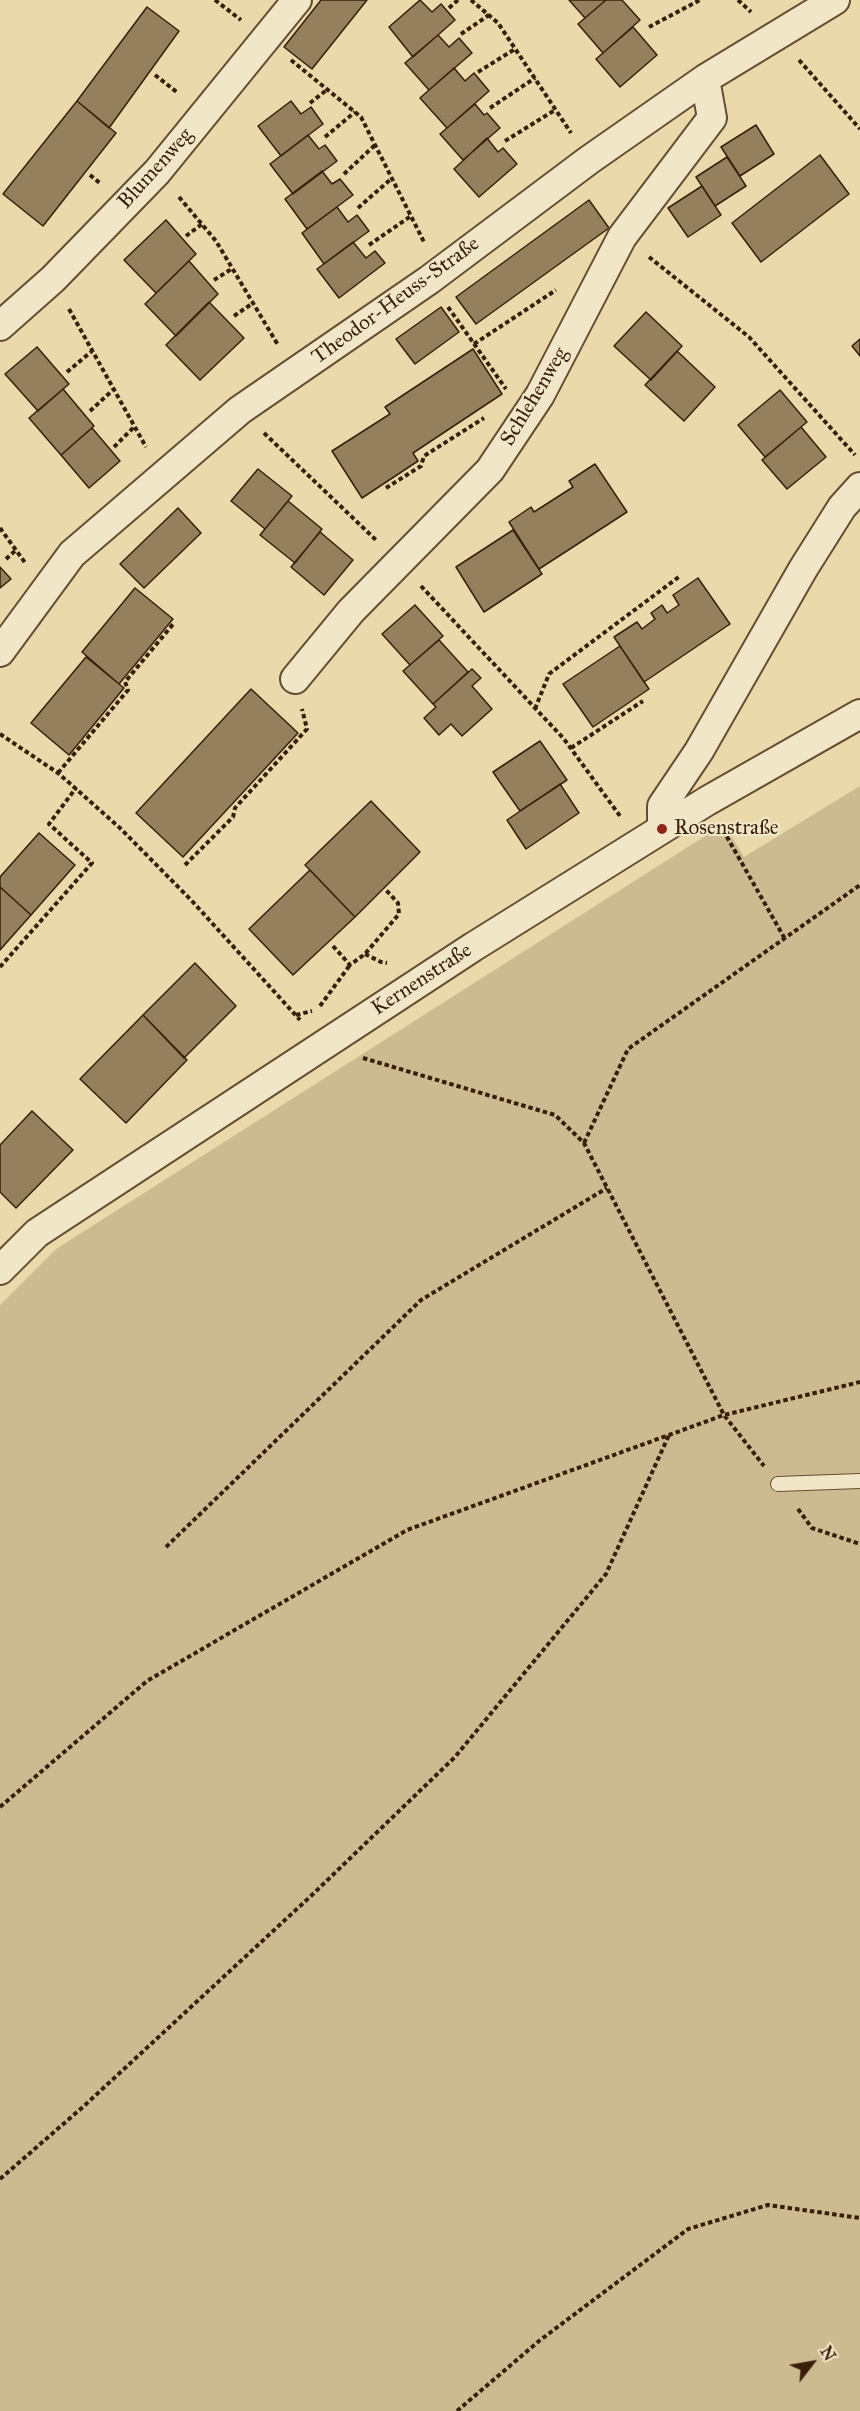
<!DOCTYPE html>
<meta charset="utf-8">
<style>
body{margin:0}
#map{position:relative;width:860px;height:2411px;overflow:hidden;background:#eadaab;font-family:"IM FELL Great Primer",serif}
canvas{display:block}
.north{position:absolute;left:782px;top:2333px;width:60px;height:60px;-webkit-text-stroke:4px #f1e7c8;paint-order:stroke;rotate:59deg;font-size:16px;font-weight:700;line-height:24px;text-align:center;color:#391e0a}
.north::after{content:'';display:block;margin:auto;width:21px;height:27px;background:#391e0a;clip-path:polygon(50% 0,100% 100%,50% 72%,0 100%)}
</style>
<div id="map">
<canvas width="860" height="2411"></canvas>
<div class="north">N</div>
</div>
<script>
const ctx = document.querySelector('canvas').getContext('2d');
ctx.lineJoin = 'round';
function fill(path, color) {
  ctx.fillStyle = color;
  ctx.fill(path, 'evenodd');
}
function shape(rows) {
  const path = new Path2D();
  for (const r of rows) {
    path.moveTo(r[0], r[1]);
    for (let i = 2; i < r.length; i += 2) path.lineTo(r[i], r[i + 1]);
  }
  return path;
}
function trace(path, color, width, dash) {
  ctx.strokeStyle = color;
  ctx.lineWidth = width;
  ctx.lineCap = dash ? 'butt' : 'round';
  ctx.setLineDash(dash || []);
  ctx.stroke(path);
}
function write(font, color, halo, rows, align = 'center') {
  ctx.font = font + ' "IM FELL Great Primer",serif';
  ctx.lineWidth = 4.5;
  ctx.setLineDash([]);
  ctx.textBaseline = 'middle';
  ctx.strokeStyle = halo;
  ctx.fillStyle = color;
  for (const [text, x, y, turn = 0] of rows) {
    ctx.save();
    ctx.translate(x, y);
    ctx.rotate((+turn || 0) * Math.PI / 180);
    ctx.textAlign = isNaN(turn) ? turn : align;
    if (halo) ctx.strokeText(text, 0, 0);
    ctx.fillText(text, 0, 0);
    ctx.restore();
  }
}
fill(shape([
 [860,786,860,2411,0,2411,0,1305,56,1249,724,824,744,857]
]), '#ccba90');
const building = shape([
 [321,0,367,0,312,69,284,47,321,0],
 [420,0,432,12,441,4,455,20,413,57,389,27,420,0],
 [569,0,606,0,585,18,569,0],
 [606,0,622,0,640,20,603,53,578,24,606,0],
 [147,7,179,31,109,128,77,101,147,7],
 [633,27,657,55,620,87,596,59,633,27],
 [438,35,449,47,459,38,472,53,429,90,405,63,438,35],
 [454,68,465,81,474,73,489,91,447,128,420,98,454,68],
 [77,101,116,133,43,226,3,194,77,101],
 [291,101,301,114,311,107,323,124,281,156,258,126,291,101],
 [475,104,484,115,487,113,500,128,463,160,440,134,475,104],
 [756,125,774,154,740,176,721,147,756,125],
 [308,135,319,149,325,145,337,161,293,194,270,164,308,135],
 [487,138,498,152,503,148,517,164,479,197,454,169,487,138],
 [820,155,849,194,761,262,732,223,820,155],
 [727,157,746,186,715,206,696,177,727,157],
 [322,171,332,184,340,179,353,195,307,229,285,199,322,171],
 [702,186,721,215,688,237,668,208,702,186],
 [589,200,609,228,476,324,456,297,589,200],
 [337,207,348,222,357,215,369,231,324,264,302,233,337,207],
 [166,220,196,254,156,293,124,260,166,220],
 [353,242,366,258,375,251,385,263,339,298,317,269,353,242],
 [189,261,218,294,176,336,145,304,189,261],
 [209,302,244,338,200,380,166,345,209,302],
 [441,307,459,332,415,364,396,339,441,307],
 [646,312,682,346,651,380,614,346,646,312],
 [860,339,860,356,852,346,860,339],
 [37,347,69,384,38,411,5,374,37,347],
 [473,349,502,394,413,453,418,461,362,498,332,451,390,414,385,407,473,349],
 [677,351,715,387,684,421,645,385,677,351],
 [63,389,94,426,61,455,29,418,63,389],
 [780,390,807,422,765,457,738,425,780,390],
 [801,427,826,457,787,489,762,460,801,427],
 [92,428,120,461,89,488,61,455,92,428],
 [595,464,627,512,539,569,509,522,531,507,534,512,573,487,569,481,595,464],
 [258,469,292,496,265,529,231,501,258,469],
 [288,501,322,529,295,563,260,535,288,501],
 [178,508,201,533,144,588,120,564,178,508],
 [513,530,542,574,484,612,456,567,513,530],
 [320,532,353,560,324,595,291,567,320,532],
 [0,567,11,579,0,588,0,567],
 [698,578,730,624,644,682,614,637,637,622,642,629,655,619,651,613,662,605,667,613,679,605,673,595,698,578],
 [135,588,173,619,119,684,82,652,135,588],
 [415,605,443,636,410,665,382,634,415,605],
 [439,640,468,672,433,704,403,671,439,640],
 [620,646,649,689,593,727,563,684,620,646],
 [86,657,124,688,69,755,31,723,86,657],
 [472,669,481,678,472,686,492,709,462,736,451,724,439,735,424,718,436,707,433,704,472,669],
 [251,689,298,733,183,857,136,813,251,689],
 [540,741,567,780,520,811,493,772,540,741],
 [560,784,579,813,526,849,507,820,560,784],
 [371,801,420,852,355,917,305,865,371,801],
 [39,833,75,865,31,915,0,887,0,877,39,833],
 [310,870,355,917,293,975,249,929,310,870],
 [0,887,31,915,0,950,0,887],
 [195,963,236,1006,184,1058,143,1015,195,963],
 [143,1015,187,1060,126,1123,80,1079,143,1015],
 [32,1111,73,1150,16,1208,0,1192,0,1145,32,1111]
]);
fill(building, '#95805e');
trace(building, '#391e0a', 1.5);
const lane = shape([
 [778,1484,860,1481]
]);
const street = shape([
 [0,326,53,279,157,172,297,0],
 [0,652,72,554,240,410,429,280,589,160,705,79,835,0],
 [295,679,351,611,490,470,540,395,622,237,712,118,705,79],
 [662,829,662,806,699,751,803,569,842,507,860,487],
 [0,1270,37,1233,473,947,707,801,860,714]
]);
trace(lane, '#654d32', 16);
trace(street, '#654d32', 32);
trace(shape([
 [215,0,241,20],
 [471,0,498,23,571,133],
 [738,0,751,12],
 [449,8,458,0],
 [649,27,700,0],
 [461,34,489,15],
 [291,60,361,117,425,244],
 [799,60,860,129],
 [478,72,515,49],
 [155,75,178,93],
 [310,103,328,89],
 [490,108,535,78],
 [325,137,355,112],
 [505,141,555,110],
 [344,174,375,145],
 [90,175,101,184],
 [179,197,216,241,278,345],
 [358,208,392,178],
 [186,236,202,224],
 [369,245,411,216],
 [649,257,749,337,855,455],
 [214,280,233,268],
 [448,307,506,389],
 [69,309,146,447],
 [234,316,253,303],
 [474,344,556,290],
 [67,372,92,351],
 [90,411,114,389],
 [264,433,376,540],
 [114,447,135,426],
 [386,488,421,466,424,456,484,418],
 [0,528,26,564],
 [6,559,16,550],
 [421,586,564,739,620,816],
 [535,709,549,674,680,576],
 [0,734,58,773,120,828,192,901,300,1020],
 [571,748,643,701],
 [58,773,128,690,125,682,174,623],
 [723,830,785,939],
 [185,865,233,817,235,808,307,729,302,709],
 [333,946,350,965,365,954,399,914,398,903,386,890],
 [365,954,381,962,387,963],
 [0,967,92,863,49,824,76,788],
 [320,1006,350,965],
 [296,1015,312,1011],
 [363,1058,555,1115,584,1143,724,1415,764,1466],
 [584,1143,628,1049,860,885],
 [798,1509,812,1528,860,1544],
 [166,1547,421,1300,607,1188],
 [0,1807,147,1681,407,1530,724,1415,860,1382],
 [0,2179,84,2106,312,1895,455,1757,606,1574,669,1435],
 [457,2411,539,2341,688,2229,768,2205,860,2218]
]), '#391e0a', 4, [4.5, 3]);
trace(lane, '#f1e7c8', 14);
trace(street, '#f1e7c8', 28);
for (const [x, y, r, color] of [
 [662,829,6,"#8f2418"]
]) {
  const dot = new Path2D();
  dot.arc(x, y, r, 0, 2 * Math.PI);
  ctx.fillStyle = color;
  ctx.fill(dot);
  trace(dot, '#f1e7c8', 2);
}
write('21px', '#391e0a', '#f1e7c8', [
 ["Blumenweg",156,169,-48],
 ["Theodor-Heuss-Straße",396,301,-36],
 ["Schlehenweg",535,397,-59],
 ["Kernenstraße",422,980,-33]
]);
write('21px', '#391e0a', '#f1e7c8', [
 ["Rosenstraße",674,829]
], 'left');
</script>
